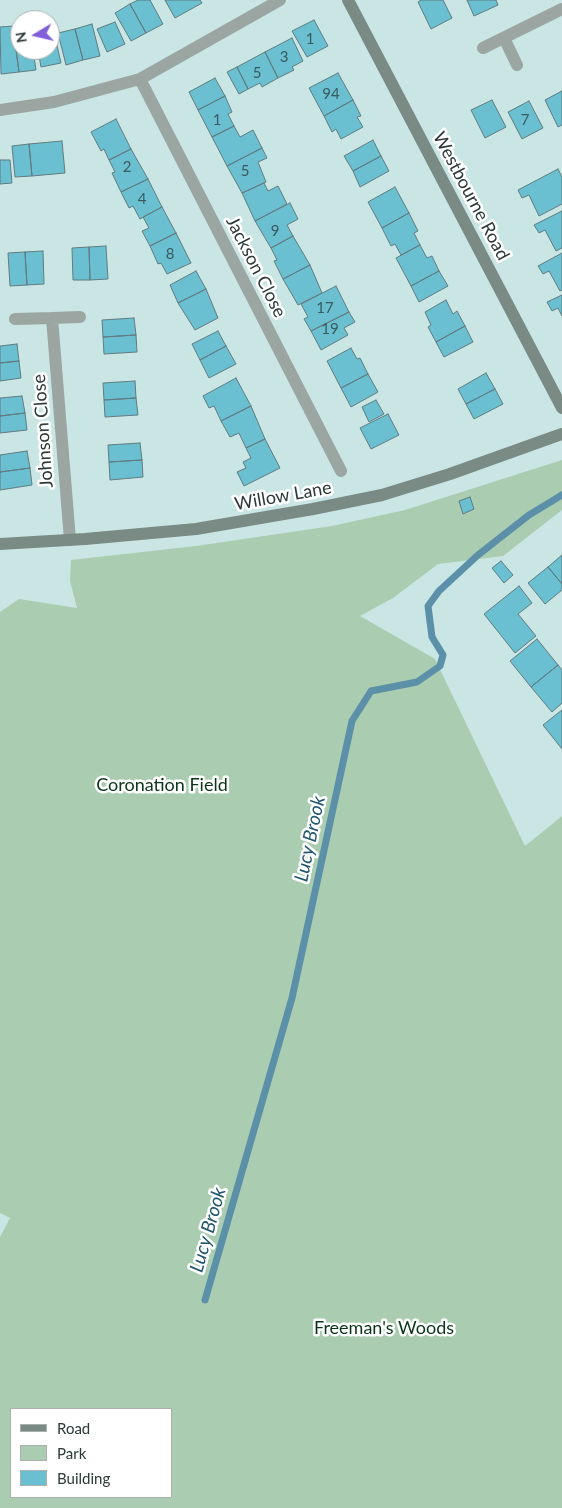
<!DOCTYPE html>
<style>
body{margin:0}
#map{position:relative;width:562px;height:1508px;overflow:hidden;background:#c9e6e4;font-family:Lato,sans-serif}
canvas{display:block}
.legend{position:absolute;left:10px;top:1408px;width:162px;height:90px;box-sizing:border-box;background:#fff;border:1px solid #abb0af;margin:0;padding:6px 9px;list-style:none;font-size:15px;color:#2d3938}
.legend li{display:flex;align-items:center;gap:10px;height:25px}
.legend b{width:25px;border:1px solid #abb0af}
.north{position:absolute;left:10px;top:10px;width:50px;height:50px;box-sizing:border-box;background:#fff;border:1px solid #abb0af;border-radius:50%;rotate:261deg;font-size:14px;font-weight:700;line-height:20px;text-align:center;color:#2d3938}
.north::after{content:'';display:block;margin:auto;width:18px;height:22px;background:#8160db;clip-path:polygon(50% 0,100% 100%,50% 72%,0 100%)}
</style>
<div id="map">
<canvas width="562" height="1508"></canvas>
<ul class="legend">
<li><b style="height:6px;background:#7a8a84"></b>Road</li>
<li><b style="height:14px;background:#aacdb1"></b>Park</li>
<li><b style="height:14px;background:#6abfd0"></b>Building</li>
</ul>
<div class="north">N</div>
</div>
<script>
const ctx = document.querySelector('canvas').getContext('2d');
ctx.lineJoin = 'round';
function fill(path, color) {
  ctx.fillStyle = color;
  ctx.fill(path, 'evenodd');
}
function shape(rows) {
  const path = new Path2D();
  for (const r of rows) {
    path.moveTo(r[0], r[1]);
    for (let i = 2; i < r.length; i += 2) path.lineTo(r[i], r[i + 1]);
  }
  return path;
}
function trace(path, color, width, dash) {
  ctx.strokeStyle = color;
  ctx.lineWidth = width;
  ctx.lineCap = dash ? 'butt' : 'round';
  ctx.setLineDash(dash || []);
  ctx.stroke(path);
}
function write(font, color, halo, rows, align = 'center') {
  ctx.font = font + ' Lato,sans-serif';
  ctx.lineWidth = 5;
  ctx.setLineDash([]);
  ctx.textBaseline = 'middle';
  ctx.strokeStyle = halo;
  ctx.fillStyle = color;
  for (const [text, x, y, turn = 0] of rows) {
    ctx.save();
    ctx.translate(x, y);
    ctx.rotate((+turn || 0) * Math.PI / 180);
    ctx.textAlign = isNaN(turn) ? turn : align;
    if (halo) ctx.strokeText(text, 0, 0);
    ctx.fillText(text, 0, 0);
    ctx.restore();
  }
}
fill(shape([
 [562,460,562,510,503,556,438,564,393,598,360,616,435,659,525,846,562,816,562,1508,0,1508,0,1237,10,1218,0,1213,0,612,19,599,77,608,70,581,71,560,196,546,332,526,405,510],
 [11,1409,171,1409,171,1497,11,1497]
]), '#aacdb1');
trace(shape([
 [205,1300,292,998,352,721,371,691,417,682,440,666,443,655,432,637,428,606,439,591,478,555,529,515,562,495]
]), '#5c90a8', 7);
const building = shape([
 [138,0,150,0,163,24,146,33,130,4,138,0],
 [165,0,200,0,202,3,175,18,165,0],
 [421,0,443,0,452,18,431,29,418,2,421,0],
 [467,0,496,0,498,5,474,16,467,0],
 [130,4,146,33,131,41,115,13,130,4],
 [314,20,328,46,307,57,292,31,314,20],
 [115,22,125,44,107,52,97,29,115,22],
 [92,24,100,56,83,60,75,29,92,24],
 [13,26,19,72,1,74,0,27,13,26],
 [20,27,20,50,33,50,36,70,19,72,13,28,20,27],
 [75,29,83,60,66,65,58,33,75,29],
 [292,38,303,61,292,67,294,70,278,78,265,52,292,38],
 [56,41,61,63,41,67,38,50,50,50,50,42,56,41],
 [265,52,278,78,262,87,260,83,248,89,237,67,265,52],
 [237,67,248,89,239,94,227,72,237,67],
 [338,73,353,100,324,116,309,88,338,73],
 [215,78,225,96,198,110,189,92,215,78],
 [562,91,562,125,558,127,545,100,562,91],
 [225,96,232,112,228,114,234,126,212,137,198,110,225,96],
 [353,100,361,116,357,117,363,127,341,139,336,129,332,132,324,116,353,100],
 [492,100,506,127,485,138,471,110,492,100],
 [529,101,543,128,522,139,508,112,529,101],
 [116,119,131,149,109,160,104,149,101,151,91,132,116,119],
 [234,126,240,137,253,130,262,148,227,166,212,137,234,126],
 [373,140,381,156,353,171,344,156,373,140],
 [62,141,65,173,32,176,29,144,62,141],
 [29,144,32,176,15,177,12,146,29,144],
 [262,148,267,158,258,162,266,182,242,193,227,166,262,148],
 [131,149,148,179,121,192,112,173,115,172,109,160,131,149],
 [381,156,389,171,360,187,353,171,381,156],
 [0,160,10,160,12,183,0,184,0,160],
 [558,169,562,177,562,204,539,216,529,195,522,198,518,190,558,169],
 [148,179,162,207,140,219,133,206,129,208,121,192,148,179],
 [264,183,268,191,278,186,287,204,255,221,242,193,264,183],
 [395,187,409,213,382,228,368,202,395,187],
 [290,203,298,219,287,225,293,236,271,248,255,221,290,203],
 [162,207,176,233,150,246,142,231,149,228,143,217,162,207],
 [562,211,562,248,556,251,545,230,539,233,534,225,562,211],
 [409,213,418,231,414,233,420,245,401,255,395,244,391,246,382,228,409,213],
 [176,233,191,263,167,274,161,263,158,264,150,246,176,233],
 [293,236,310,265,283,279,274,261,277,260,271,248,293,236],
 [420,245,427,258,432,256,439,271,411,286,396,258,420,245],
 [106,246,108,279,90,280,89,247,106,246],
 [89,247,90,280,73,280,72,248,89,247],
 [43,251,44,284,27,285,25,252,43,251],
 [25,252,27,285,10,286,8,253,25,252],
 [562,253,562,290,560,291,549,271,543,274,538,266,562,253],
 [310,265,322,293,298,305,283,279,310,265],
 [196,271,206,289,178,303,170,285,196,271],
 [439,271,448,286,419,302,411,286,439,271],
 [336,286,349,312,311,331,304,319,308,317,301,304,336,286],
 [206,289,218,318,195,330,178,303,206,289],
 [562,295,562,316,558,308,552,311,547,302,562,295],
 [446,300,453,314,457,311,465,326,436,342,428,327,431,325,425,312,446,300],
 [349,312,355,322,344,328,348,335,321,350,311,331,349,312],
 [134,318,136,335,103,337,102,320,134,318],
 [465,326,473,342,444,357,436,342,465,326],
 [218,331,226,346,200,360,192,344,218,331],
 [136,335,137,352,104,354,103,337,136,335],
 [17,344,19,361,0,363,0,346,17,344],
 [226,346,236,364,209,378,200,360,226,346],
 [351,348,357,359,360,358,368,374,341,388,327,361,351,348],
 [19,361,21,378,0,381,0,363,19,361],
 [486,373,495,389,466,404,458,389,486,373],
 [368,374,378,392,351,407,341,388,368,374],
 [236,378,251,406,221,421,214,406,209,408,203,396,236,378],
 [135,381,136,398,104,400,103,383,135,381],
 [495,389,503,404,474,419,466,404,495,389],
 [22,396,25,413,0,416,0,398,22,396],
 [136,398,138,415,105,417,104,400,136,398],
 [376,400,384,414,369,422,362,407,376,400],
 [251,406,265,439,246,448,239,433,230,437,221,421,251,406],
 [25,413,27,430,0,433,0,416,25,413],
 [388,414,399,435,371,449,360,428,388,414],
 [265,439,280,468,244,486,237,472,246,468,243,462,251,458,246,448,265,439],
 [140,443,142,460,109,462,108,445,140,443],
 [27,451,30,468,0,472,0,455,27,451],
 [142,460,143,477,110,480,109,462,142,460],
 [30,468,32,485,0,490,0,472,30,468],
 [470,497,474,509,463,514,459,501,470,497],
 [562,555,562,584,548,567,562,555],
 [501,561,513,575,504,583,492,568,501,561],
 [548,567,562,584,562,590,545,604,528,583,548,567],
 [519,586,532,603,518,614,536,636,515,653,484,614,519,586],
 [537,639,558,665,531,687,510,661,537,639],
 [558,665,562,670,562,703,552,712,531,687,558,665],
 [562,710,562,749,543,725,562,710]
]);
fill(building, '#6abfd0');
trace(building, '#617b80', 1);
trace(shape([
 [504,38,517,65],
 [483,48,562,9],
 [140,79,341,471],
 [0,110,54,102,140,79,280,0],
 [52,318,80,317],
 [15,319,52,318,70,540]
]), '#9ba6a2', 12);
trace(shape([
 [348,0,562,408],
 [0,544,85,539,196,529,313,509,382,495,450,474,562,434]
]), '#7a8a84', 12);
write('15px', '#3c5a5e', null, [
 ["1",310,39],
 ["3",284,57],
 ["5",257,73],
 ["94",331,94],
 ["1",217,120],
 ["7",525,120],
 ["2",127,167],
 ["5",245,171],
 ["4",142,199],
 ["9",275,231],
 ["8",170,254],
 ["17",325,308],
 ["19",330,329]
]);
write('18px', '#2d3938', '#fff', [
 ["Westbourne Road",471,196,62],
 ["Jackson Close",256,267,63],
 ["Johnson Close",43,431,-94],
 ["Willow Lane",283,496,-10]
]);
write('18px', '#093518', '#fff', [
 ["Coronation Field",162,785],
 ["Freeman's Woods",384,1328]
]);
write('italic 19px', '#20566f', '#fff', [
 ["Lucy Brook",310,839,-78],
 ["Lucy Brook",208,1230,-74]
]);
</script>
